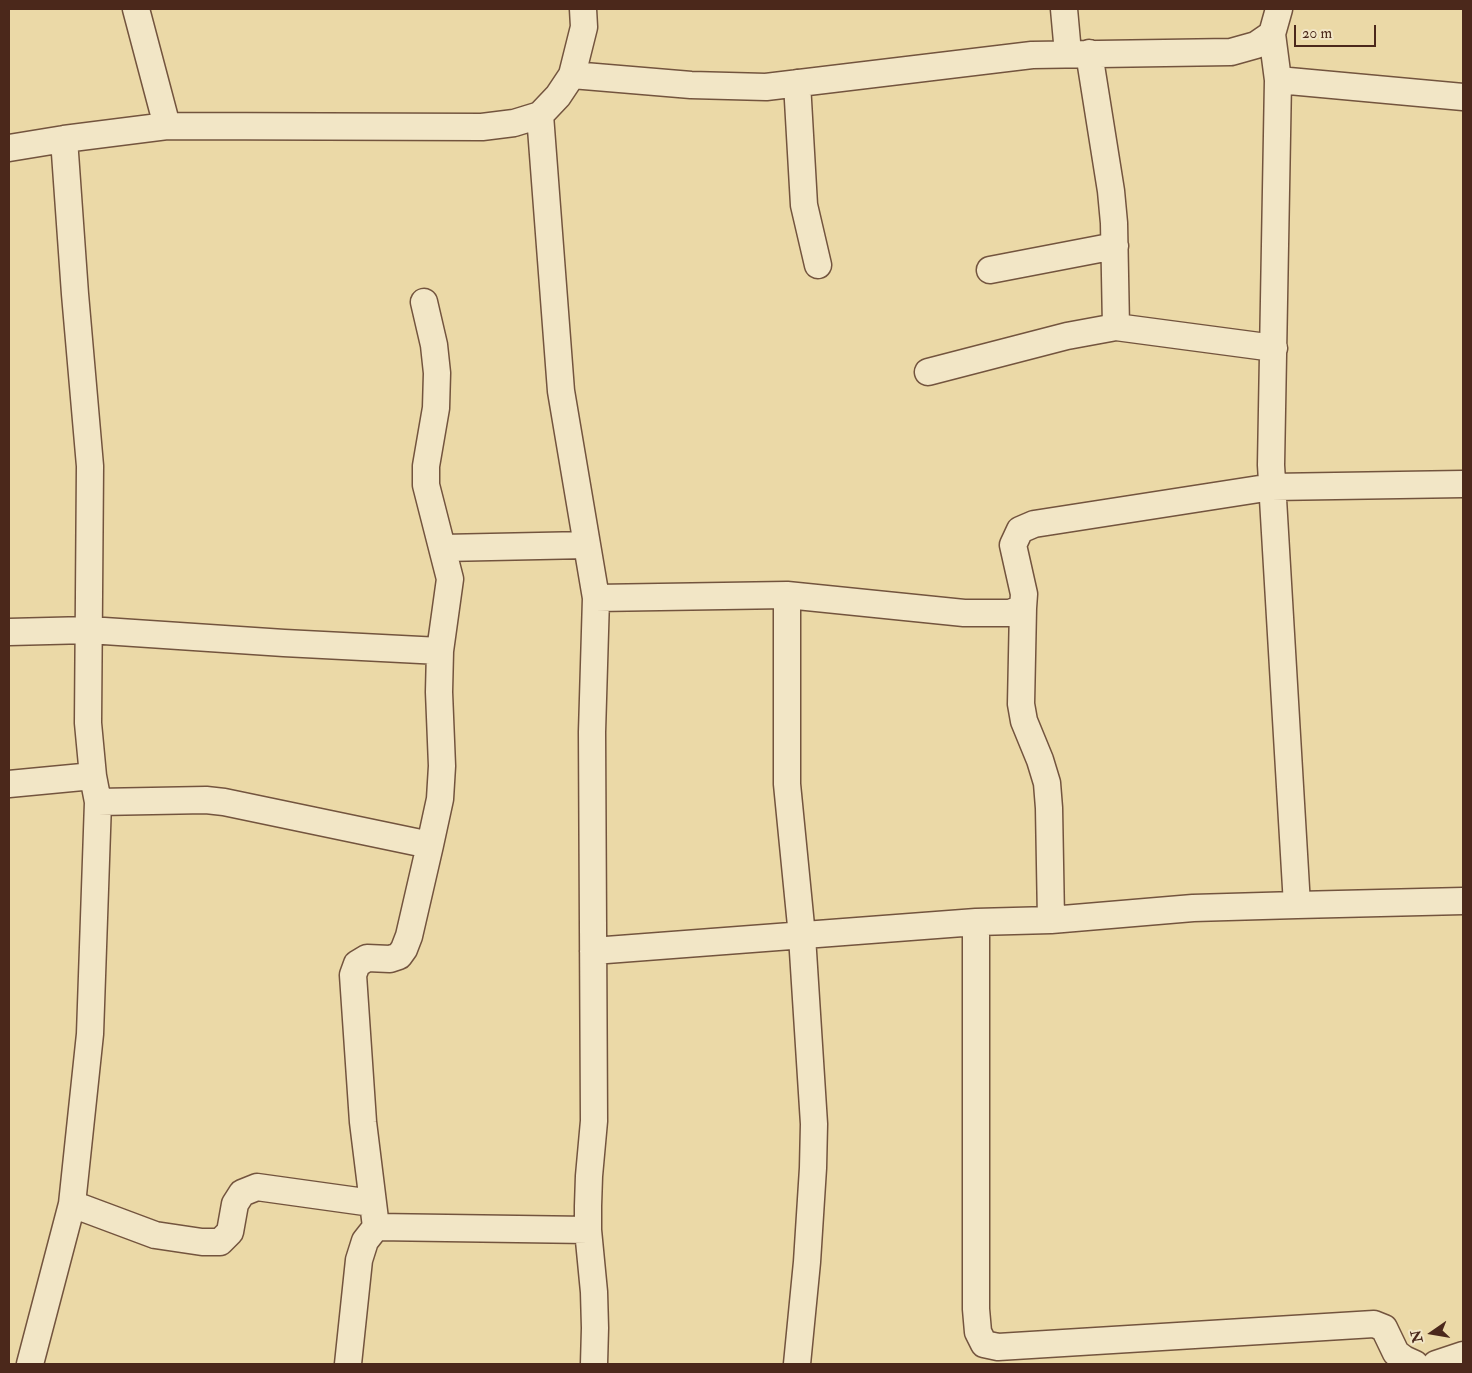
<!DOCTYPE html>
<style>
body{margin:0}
#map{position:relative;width:1472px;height:1373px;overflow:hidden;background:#ebd9a7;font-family:"IM FELL Double Pica",serif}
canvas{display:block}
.frame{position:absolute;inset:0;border:10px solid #4b281b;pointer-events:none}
.north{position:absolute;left:1407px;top:1308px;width:50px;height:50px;-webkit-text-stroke:4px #f2e6c6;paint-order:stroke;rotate:257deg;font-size:14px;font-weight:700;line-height:20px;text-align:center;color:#4b281b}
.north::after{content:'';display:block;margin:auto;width:18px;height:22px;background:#4b281b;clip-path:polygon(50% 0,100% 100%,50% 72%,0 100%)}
.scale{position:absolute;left:1294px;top:25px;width:82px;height:22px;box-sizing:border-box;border:2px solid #4b281b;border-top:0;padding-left:6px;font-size:15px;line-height:18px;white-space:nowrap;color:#4b281b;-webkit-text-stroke:4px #f2e6c6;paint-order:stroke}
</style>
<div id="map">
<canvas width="1472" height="1373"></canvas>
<div class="frame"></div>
<div class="north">N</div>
<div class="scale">20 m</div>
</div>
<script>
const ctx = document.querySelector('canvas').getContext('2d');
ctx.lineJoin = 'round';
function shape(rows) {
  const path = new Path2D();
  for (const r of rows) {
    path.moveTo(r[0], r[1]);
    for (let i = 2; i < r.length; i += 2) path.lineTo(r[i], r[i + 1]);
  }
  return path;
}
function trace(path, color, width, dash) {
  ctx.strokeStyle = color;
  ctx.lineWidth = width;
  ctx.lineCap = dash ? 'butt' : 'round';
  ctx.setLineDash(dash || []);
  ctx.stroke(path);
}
const street = shape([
 [136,9,167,126],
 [1064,9,1068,53],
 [1272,34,1278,80,1271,465,1297,905,1193,908,1051,920,976,922,976,1309,978,1332,984,1344,998,1347,1374,1324,1384,1328,1396,1353,1404,1359,1415,1364],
 [1089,53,1111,191,1114,223,1116,327],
 [572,75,691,85,766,87,1032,55,1231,52,1256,45,1272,34,1279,9],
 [1278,80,1463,97],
 [797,83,804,205,818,265],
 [540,115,561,391,596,598,592,732,594,1121,589,1176,588,1206,588,1230,594,1292,595,1328,594,1364],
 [9,148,64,139,167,126,482,127,514,123,540,115,558,96,572,75,584,27,583,9],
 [990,270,1115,246],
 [424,302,434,345,437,373,436,408,426,466,426,485,450,579,440,651,439,692,442,766,440,799,430,845],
 [928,372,1067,336,1116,327,1274,348],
 [443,548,587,545],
 [596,598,787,595],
 [1023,608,1021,704,1024,721,1040,760,1047,783,1049,808,1051,920],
 [9,632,89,630,284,643,440,651],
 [9,784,93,776],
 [98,802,206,800,224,802,430,845,409,936,404,949,399,956,390,959,367,958,357,964,353,975,363,1122,376,1227],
 [1297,905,1463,901],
 [593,951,976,922],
 [72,1204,155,1235,202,1242,220,1242,230,1232,235,1204,242,1193,257,1187,372,1203],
 [30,1364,72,1204,90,1034,98,802,93,776,88,723,90,466,75,294,64,139],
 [348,1364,359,1260,365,1241,376,1227,588,1230],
 [797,1364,807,1262,813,1168,814,1124,802,936,787,784,787,595,964,613,1010,613,1023,608,1024,594,1013,545,1020,530,1034,524,1272,487,1463,484],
 [1436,1364,1463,1355]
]);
trace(street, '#73543e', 29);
trace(street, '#f2e6c6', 26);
</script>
